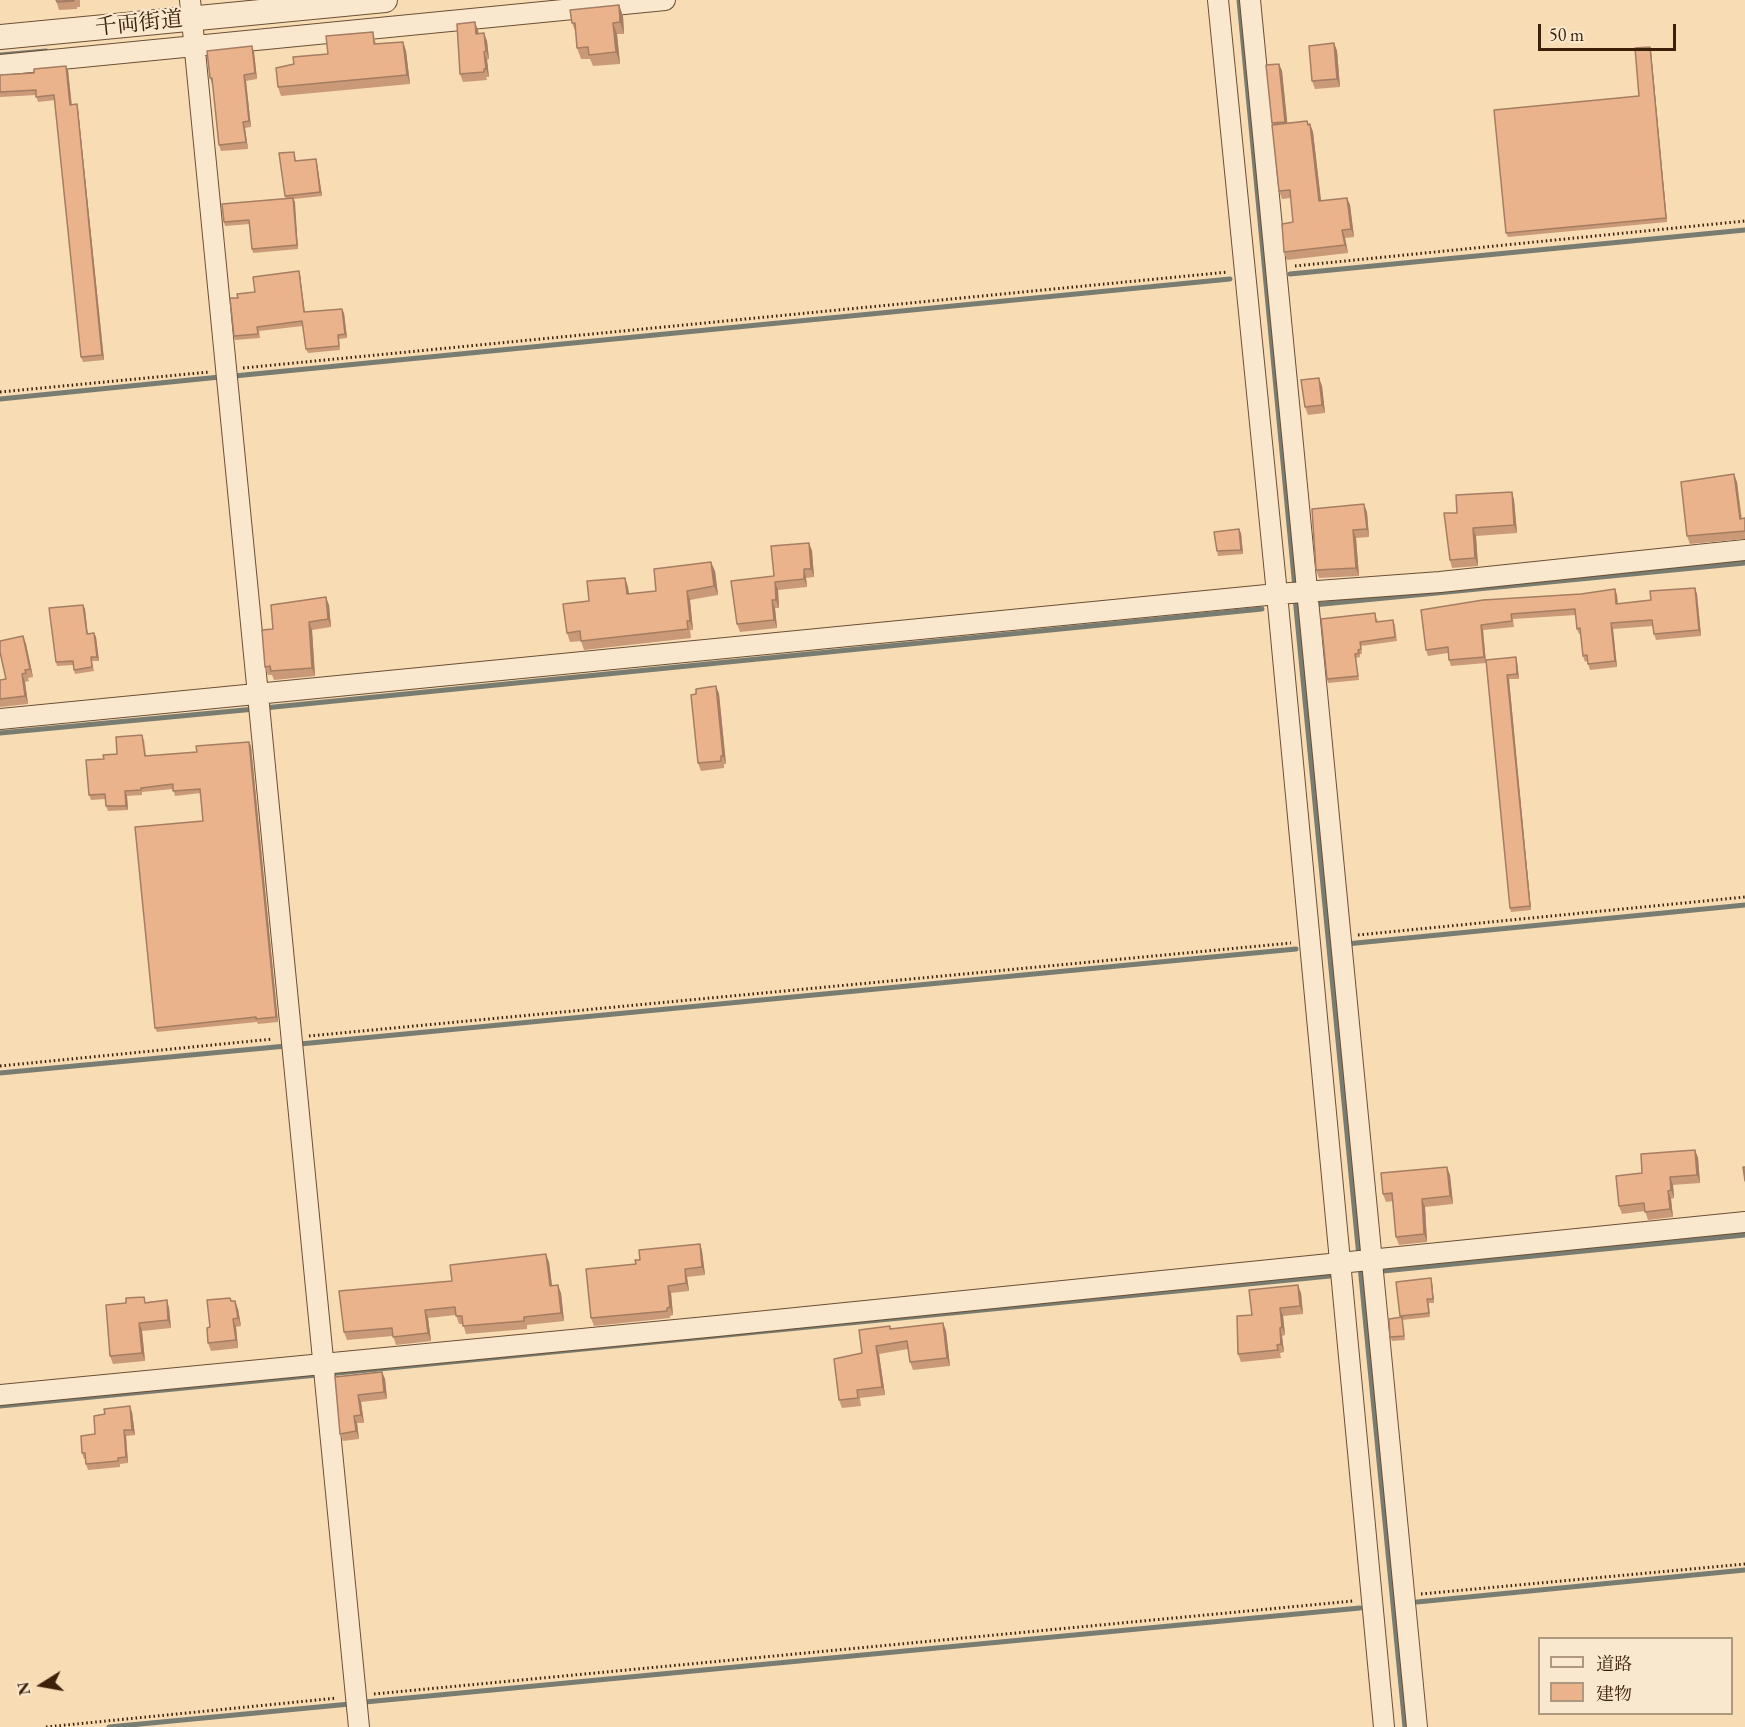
<!DOCTYPE html>
<meta charset="utf-8">
<style>
body{margin:0}
#map{position:relative;width:1745px;height:1727px;overflow:hidden;background:#f8dcb4;font-family:"EB Garamond","Noto Serif JP",serif}
canvas{display:block}
.legend{position:absolute;left:1538px;top:1637px;width:195px;height:78px;box-sizing:border-box;background:#fae8ce;border:2px solid #ae987f;margin:0;padding:8px 10px;list-style:none;font-size:18px;color:#3c2009}
.legend li{display:flex;align-items:center;gap:12px;height:30px}
.legend b{width:30px;border:2px solid #ae987f}
.north{position:absolute;left:12px;top:1655px;width:60px;height:60px;-webkit-text-stroke:4px #fae8ce;paint-order:stroke;rotate:259deg;font-size:16px;font-weight:700;line-height:24px;text-align:center;color:#3c2009}
.north::after{content:'';display:block;margin:auto;width:21px;height:27px;background:#3c2009;clip-path:polygon(50% 0,100% 100%,50% 72%,0 100%)}
.scale{position:absolute;left:1538px;top:24px;width:138px;height:27px;box-sizing:border-box;border:3px solid #3c2009;border-top:0;padding-left:8px;font-size:18px;line-height:21px;white-space:nowrap;color:#3c2009;-webkit-text-stroke:4px #fae8ce;paint-order:stroke}
</style>
<div id="map">
<canvas width="1745" height="1727"></canvas>
<ul class="legend">
<li><b style="height:8px;background:#fae8ce"></b>道路</li>
<li><b style="height:16px;background:#ebb38c"></b>建物</li>
</ul>
<div class="north">N</div>
<div class="scale">50 m</div>
</div>
<script>
const ctx = document.querySelector('canvas').getContext('2d');
ctx.lineJoin = 'round';
function shape(rows) {
  const path = new Path2D();
  for (const r of rows) {
    path.moveTo(r[0], r[1]);
    for (let i = 2; i < r.length; i += 2) path.lineTo(r[i], r[i + 1]);
  }
  return path;
}
function trace(path, color, width, dash) {
  ctx.strokeStyle = color;
  ctx.lineWidth = width;
  ctx.lineCap = dash ? 'butt' : 'round';
  ctx.setLineDash(dash || []);
  ctx.stroke(path);
}
function fill(path, color) {
  ctx.fillStyle = color;
  ctx.fill(path, 'evenodd');
}
function write(font, color, halo, rows, align = 'center') {
  ctx.font = font + ' "EB Garamond","Noto Serif JP",serif';
  ctx.lineWidth = 4.5;
  ctx.setLineDash([]);
  ctx.textBaseline = 'middle';
  ctx.strokeStyle = halo;
  ctx.fillStyle = color;
  for (const [text, x, y, turn = 0] of rows) {
    ctx.save();
    ctx.translate(x, y);
    ctx.rotate((+turn || 0) * Math.PI / 180);
    ctx.textAlign = isNaN(turn) ? turn : align;
    if (halo) ctx.strokeText(text, 0, 0);
    ctx.fillText(text, 0, 0);
    ctx.restore();
  }
}
trace(shape([
 [1239,0,1295,588],
 [0,55,46,51],
 [1290,274,1745,230],
 [234,376,1230,279],
 [0,399,220,377],
 [1295,597,1359,1257],
 [1313,605,1745,563],
 [264,708,1262,609],
 [0,733,255,709],
 [1346,944,1745,905],
 [300,1044,1296,949],
 [0,1073,286,1046],
 [1360,1266,1405,1727],
 [1383,1271,1745,1235],
 [0,1406,1330,1276],
 [1417,1602,1745,1570],
 [365,1702,1360,1608],
 [109,1727,350,1704]
]), '#797c71', 5);
const minor = shape([
 [190,0,359,1727],
 [1218,0,1277,594,1384,1727],
 [1250,0,1417,1727],
 [0,65,665,0],
 [0,719,1277,594,1440,582,1745,550],
 [0,1395,717,1326,1745,1222]
]);
const tertiary = shape([
 [0,37,385,0]
]);
trace(minor, '#6b4f34', 22);
trace(tertiary, '#6b4f34', 26);
trace(shape([
 [1295,266,1745,221],
 [243,368,1228,272],
 [0,392,209,372],
 [1358,935,1745,897],
 [309,1036,1291,943],
 [0,1066,273,1039],
 [1421,1594,1745,1564],
 [374,1694,1353,1601],
 [46,1727,337,1698]
]), '#3c2009', 3, [1.5, 3]);
trace(minor, '#fae8ce', 20);
trace(tertiary, '#fae8ce', 24);
fill(shape([
 [56,0,80,0,80,7,77,7,77,9,59,10],
 [619,5,623,16,624,34,617,34,620,64,593,66,590,59,581,59,577,48,576,33,572,23],
 [478,30,479,34,487,41,489,59,487,60,489,77,486,77,487,80,463,82,460,74],
 [373,32,376,44,403,42,406,51,410,84,281,96,278,87,294,64,328,54],
 [1334,43,1337,51,1340,87,1315,89,1312,81],
 [252,46,254,52,257,79,246,81,251,127,245,128,248,149,221,151,219,145,213,84,212,84,210,78],
 [1651,51,1667,222,1508,237,1506,233,1639,96],
 [1279,64,1282,71,1287,123,1307,121,1308,124,1310,124,1313,132,1321,201,1347,198,1350,205,1354,237,1345,238,1348,253,1287,260,1284,252,1293,222,1291,198,1282,199,1279,191,1272,123],
 [68,70,72,105,78,109,104,360,83,362,81,357,55,100,38,102,36,95,0,97,0,75],
 [295,156,296,161,317,163,322,196,294,199,298,249,253,253,252,249,250,224,225,226,224,222,286,199,285,196],
 [299,271,300,275,305,312,344,313,347,338,339,339,340,350,308,353,306,349,303,326,259,331,260,338,235,340,234,336,238,298,255,292],
 [1322,386,1325,413,1308,415,1305,407],
 [1737,482,1742,519,1745,518,1745,539,1690,544,1687,536],
 [1512,492,1514,500,1517,533,1476,536,1478,566,1452,568,1450,560,1457,513],
 [1367,512,1369,537,1356,538,1359,576,1319,578,1316,570],
 [1241,533,1243,554,1218,556,1217,551],
 [809,543,812,551,814,577,806,578,807,587,778,590,779,608,775,608,777,628,740,632,737,624,774,576],
 [715,571,718,595,690,600,693,630,690,630,691,638,584,650,581,641,570,642,567,633,589,601,625,578,628,587,629,594,656,591],
 [1615,589,1617,595,1618,604,1697,594,1701,636,1656,640,1654,634,1653,626,1613,629,1617,667,1590,670,1587,661,1585,662,1583,656,1581,634,1579,634,1577,629,1576,615,1513,619,1514,627,1483,630,1486,663,1451,666,1449,660,1448,653,1428,656,1426,650,1421,610,1581,594],
 [83,605,85,609,88,634,94,633,96,637,99,661,92,661,94,671,75,674,73,665,57,666,56,662],
 [329,605,331,627,312,630,315,676,274,680,272,675,268,675,265,667,273,629],
 [1377,618,1378,622,1393,620,1395,625,1397,641,1361,646,1362,654,1360,654,1360,657,1356,658,1359,680,1328,683,1327,679],
 [23,636,26,644,33,677,28,678,29,681,25,682,28,704,0,707,0,680,6,679],
 [1486,660,1517,661,1519,679,1509,679,1531,910,1511,912,1510,908],
 [716,686,719,694,726,764,724,764,724,768,701,771,698,763,696,694],
 [144,739,146,756,197,752,249,742,251,746,278,1022,258,1024,257,1022,157,1032,155,1028,203,821,201,793,175,796,173,789,142,792,142,795,127,796,128,810,108,811,106,806,106,799,91,800,89,795,104,759,117,754],
 [1695,1150,1698,1158,1700,1183,1673,1185,1674,1198,1671,1199,1673,1217,1648,1220,1645,1211,1622,1214,1619,1206,1642,1173],
 [1450,1175,1453,1204,1425,1207,1427,1242,1399,1245,1396,1237,1393,1201,1386,1202,1383,1194],
 [700,1244,702,1251,705,1275,687,1277,689,1291,671,1293,673,1315,670,1316,670,1318,594,1326,591,1318,640,1260],
 [549,1262,552,1285,561,1293,564,1321,527,1325,527,1329,466,1334,463,1324,459,1324,456,1315,428,1318,431,1341,396,1345,393,1336,347,1340,344,1332,452,1281],
 [1431,1278,1432,1282,1434,1303,1429,1303,1430,1317,1402,1320,1405,1340,1392,1341,1390,1337,1401,1318,1400,1316],
 [1301,1293,1303,1314,1283,1316,1285,1335,1282,1336,1284,1352,1280,1353,1281,1358,1241,1362,1238,1354,1252,1315],
 [230,1298,231,1301,238,1309,241,1326,236,1327,238,1348,211,1351,208,1343,210,1327],
 [167,1300,169,1308,171,1328,142,1331,145,1361,113,1364,110,1356,146,1302],
 [943,1323,946,1331,950,1366,913,1370,910,1362,908,1349,879,1354,885,1395,860,1398,861,1406,842,1408,839,1400,862,1353,891,1329],
 [382,1372,385,1379,387,1399,361,1402,364,1423,357,1423,359,1439,343,1441,340,1434,335,1377],
 [132,1412,135,1435,126,1436,128,1463,120,1464,120,1467,88,1470,86,1464,86,1459,84,1459,82,1453,95,1434]
]), '#ca9a78');
fill(shape([
 [619,5,623,16,624,34,620,22],
 [475,22,478,30,479,42,476,34],
 [613,23,617,34,620,64,616,52],
 [484,33,487,41,489,59,486,51],
 [403,42,406,51,410,84,407,75],
 [1334,43,1337,51,1340,87,1337,79],
 [252,46,254,52,257,79,255,73],
 [1650,47,1651,51,1667,222,1666,218],
 [484,52,487,60,489,77,486,69],
 [1279,64,1282,71,1288,129,1285,122],
 [66,66,68,70,72,110,70,105],
 [244,75,246,81,251,127,249,121],
 [77,104,78,109,104,360,102,355],
 [243,122,245,128,248,149,246,142],
 [1310,124,1313,132,1322,209,1319,201],
 [316,159,317,163,322,196,320,192],
 [293,198,295,202,298,249,297,245],
 [1347,198,1350,205,1354,237,1351,229],
 [1342,230,1345,238,1348,253,1345,245],
 [299,271,300,275,305,316,304,312],
 [342,309,344,313,347,338,345,334],
 [1319,378,1322,386,1325,413,1322,405],
 [1734,474,1737,482,1742,527,1740,519],
 [1512,492,1514,500,1517,533,1514,525],
 [1364,504,1367,512,1369,537,1367,529],
 [1473,528,1476,536,1478,566,1475,558],
 [1239,529,1241,533,1243,554,1241,550],
 [1353,530,1356,538,1359,576,1356,568],
 [809,543,812,551,814,577,811,569],
 [711,562,715,571,718,595,714,586],
 [804,569,806,578,807,587,804,579],
 [625,578,628,587,630,603,627,594],
 [775,582,778,590,779,608,776,600],
 [1695,588,1697,594,1701,636,1699,630],
 [1615,589,1617,595,1618,610,1616,604],
 [687,591,690,600,693,630,690,621],
 [326,597,329,605,331,627,328,619],
 [772,600,775,608,777,628,774,620],
 [83,605,85,609,88,638,87,634],
 [309,622,312,630,315,676,312,668],
 [1611,623,1613,629,1617,667,1615,661],
 [1481,625,1483,630,1486,663,1484,657],
 [94,633,96,637,99,661,97,657],
 [23,636,26,644,33,677,30,669],
 [1516,657,1517,661,1519,679,1517,674],
 [22,674,25,682,28,704,25,696],
 [1507,675,1509,679,1531,910,1530,906],
 [716,686,719,694,726,764,723,756],
 [249,742,251,746,278,1022,276,1017],
 [125,791,127,796,128,810,126,806],
 [1695,1150,1698,1158,1700,1183,1697,1175],
 [1447,1167,1450,1175,1453,1204,1450,1196],
 [1670,1177,1673,1185,1674,1198,1671,1190],
 [1668,1191,1671,1199,1673,1217,1670,1209],
 [1422,1199,1425,1207,1427,1242,1424,1234],
 [700,1244,702,1251,705,1275,702,1267],
 [546,1254,549,1262,553,1294,550,1286],
 [685,1269,687,1277,689,1291,686,1283],
 [1431,1278,1432,1282,1434,1303,1433,1299],
 [558,1285,561,1293,564,1321,561,1313],
 [1298,1285,1301,1293,1303,1314,1300,1306],
 [668,1286,671,1293,673,1315,670,1307],
 [167,1300,169,1308,171,1328,168,1320],
 [235,1301,238,1309,241,1326,238,1318],
 [1280,1308,1283,1316,1285,1335,1282,1327],
 [425,1310,428,1318,431,1341,428,1333],
 [233,1319,236,1327,238,1348,236,1340],
 [139,1323,142,1331,145,1361,142,1353],
 [943,1323,946,1331,950,1366,947,1358],
 [1280,1328,1282,1336,1284,1352,1281,1344],
 [876,1346,879,1354,885,1395,882,1387],
 [382,1372,385,1379,387,1399,384,1392],
 [358,1395,361,1402,364,1423,361,1415],
 [130,1406,132,1412,135,1435,132,1430],
 [354,1416,357,1423,359,1439,356,1431],
 [124,1430,126,1436,128,1463,126,1457]
]), '#a47d62');
const building = shape([
 [56,0,74,0,74,1,57,2,56,0],
 [619,5,620,22,613,23,616,52,589,55,588,47,577,48,575,23,572,23,570,10,619,5],
 [475,22,476,34,484,33,486,51,484,52,486,69,484,69,484,72,460,74,457,24,475,22],
 [373,32,374,44,403,42,407,75,278,87,276,68,294,64,293,57,328,54,326,36,373,32],
 [1334,43,1337,79,1312,81,1309,46,1334,43],
 [252,46,255,73,244,75,249,121,243,122,246,142,219,145,212,78,210,78,207,51,252,46],
 [1650,47,1666,218,1506,233,1494,110,1639,96,1635,48,1650,47],
 [1279,64,1285,122,1272,123,1266,65,1279,64],
 [66,66,70,105,77,104,102,355,81,357,54,95,36,97,36,90,0,92,0,75,34,73,34,69,66,66],
 [1307,121,1308,125,1310,124,1319,201,1347,198,1351,229,1342,230,1345,245,1284,252,1282,224,1293,222,1290,190,1279,191,1272,125,1307,121],
 [294,152,295,161,316,159,320,192,285,196,279,153,294,152],
 [293,198,297,245,252,249,249,220,224,222,222,204,293,198],
 [299,271,304,312,342,309,345,334,338,335,339,346,306,349,302,321,257,327,258,334,234,336,230,298,238,298,237,294,255,292,253,277,299,271],
 [1319,378,1322,405,1305,407,1301,380,1319,378],
 [1734,474,1740,519,1745,518,1745,531,1687,536,1681,482,1734,474],
 [1512,492,1514,525,1473,528,1475,558,1450,560,1444,513,1457,513,1456,495,1512,492],
 [1364,504,1367,529,1353,530,1356,568,1316,570,1312,509,1364,504],
 [1239,529,1241,550,1217,551,1214,532,1239,529],
 [809,543,811,569,804,569,804,579,775,582,776,600,772,600,774,620,737,624,731,581,774,576,771,546,809,543],
 [711,562,714,586,687,591,690,621,687,621,688,629,581,641,580,631,567,633,563,604,589,601,587,581,625,578,627,594,656,591,654,569,711,562],
 [1695,588,1699,630,1654,634,1652,620,1611,623,1615,661,1588,664,1587,655,1583,656,1580,628,1577,629,1575,609,1511,614,1512,621,1481,625,1484,657,1449,660,1448,647,1426,650,1421,610,1483,600,1581,594,1615,589,1616,604,1651,600,1650,591,1695,588],
 [326,597,328,619,309,622,312,668,271,671,270,666,265,667,262,630,273,629,271,605,326,597],
 [83,605,87,634,94,633,97,657,91,657,92,667,74,670,73,661,56,662,49,608,83,605],
 [1375,613,1376,622,1393,620,1395,637,1360,642,1361,649,1358,650,1359,653,1355,654,1358,676,1327,679,1321,619,1375,613],
 [23,636,30,669,25,670,26,673,22,674,25,696,0,699,0,680,6,679,0,652,0,641,23,636],
 [1516,657,1517,674,1507,675,1530,906,1510,908,1486,660,1516,657],
 [716,686,723,756,721,756,721,761,698,763,691,695,696,694,696,689,716,686],
 [142,735,145,756,197,752,196,746,249,742,276,1017,256,1019,256,1017,155,1028,135,827,203,821,200,789,173,791,173,784,141,788,141,790,125,791,126,806,106,806,105,794,89,795,86,760,104,759,103,755,117,754,116,737,142,735],
 [1695,1150,1697,1175,1670,1177,1671,1190,1668,1191,1670,1209,1645,1212,1644,1203,1619,1206,1616,1176,1642,1173,1641,1154,1695,1150],
 [1447,1167,1450,1196,1422,1199,1424,1234,1396,1237,1392,1193,1383,1194,1381,1173,1447,1167],
 [1743,1167,1745,1167,1745,1181,1743,1167],
 [700,1244,702,1267,685,1269,686,1283,668,1286,670,1307,667,1308,667,1311,591,1318,586,1269,636,1264,635,1260,640,1260,639,1250,700,1244],
 [546,1254,550,1286,558,1285,561,1313,524,1317,524,1321,463,1326,462,1316,456,1316,455,1307,425,1310,428,1333,393,1337,392,1328,344,1332,339,1291,452,1281,450,1265,546,1254],
 [1431,1278,1433,1299,1427,1299,1429,1313,1400,1316,1396,1282,1431,1278],
 [1298,1285,1300,1306,1280,1308,1282,1327,1280,1328,1281,1344,1277,1345,1278,1350,1238,1354,1237,1316,1252,1315,1249,1290,1298,1285],
 [144,1297,145,1303,167,1300,168,1320,139,1323,142,1353,110,1356,106,1305,126,1303,126,1298,144,1297],
 [230,1298,231,1301,235,1301,238,1318,233,1319,236,1340,208,1343,207,1328,210,1327,207,1300,230,1298],
 [1402,1317,1404,1336,1390,1337,1389,1319,1402,1317],
 [943,1323,947,1358,910,1362,907,1341,876,1346,882,1387,857,1390,858,1398,839,1400,834,1359,862,1353,859,1330,890,1326,890,1329,943,1323],
 [382,1372,384,1392,358,1395,361,1415,354,1416,356,1431,340,1434,335,1377,382,1372],
 [130,1406,132,1430,124,1430,126,1457,118,1458,118,1461,86,1464,85,1453,82,1453,81,1436,95,1434,94,1416,105,1414,104,1409,130,1406]
]);
fill(building, '#ebb38c');
trace(building, '#a47d62', 1.5);
write('22px', '#3c2009', '#fae8ce', [
 ["千両街道",139,24,-6]
]);
</script>
